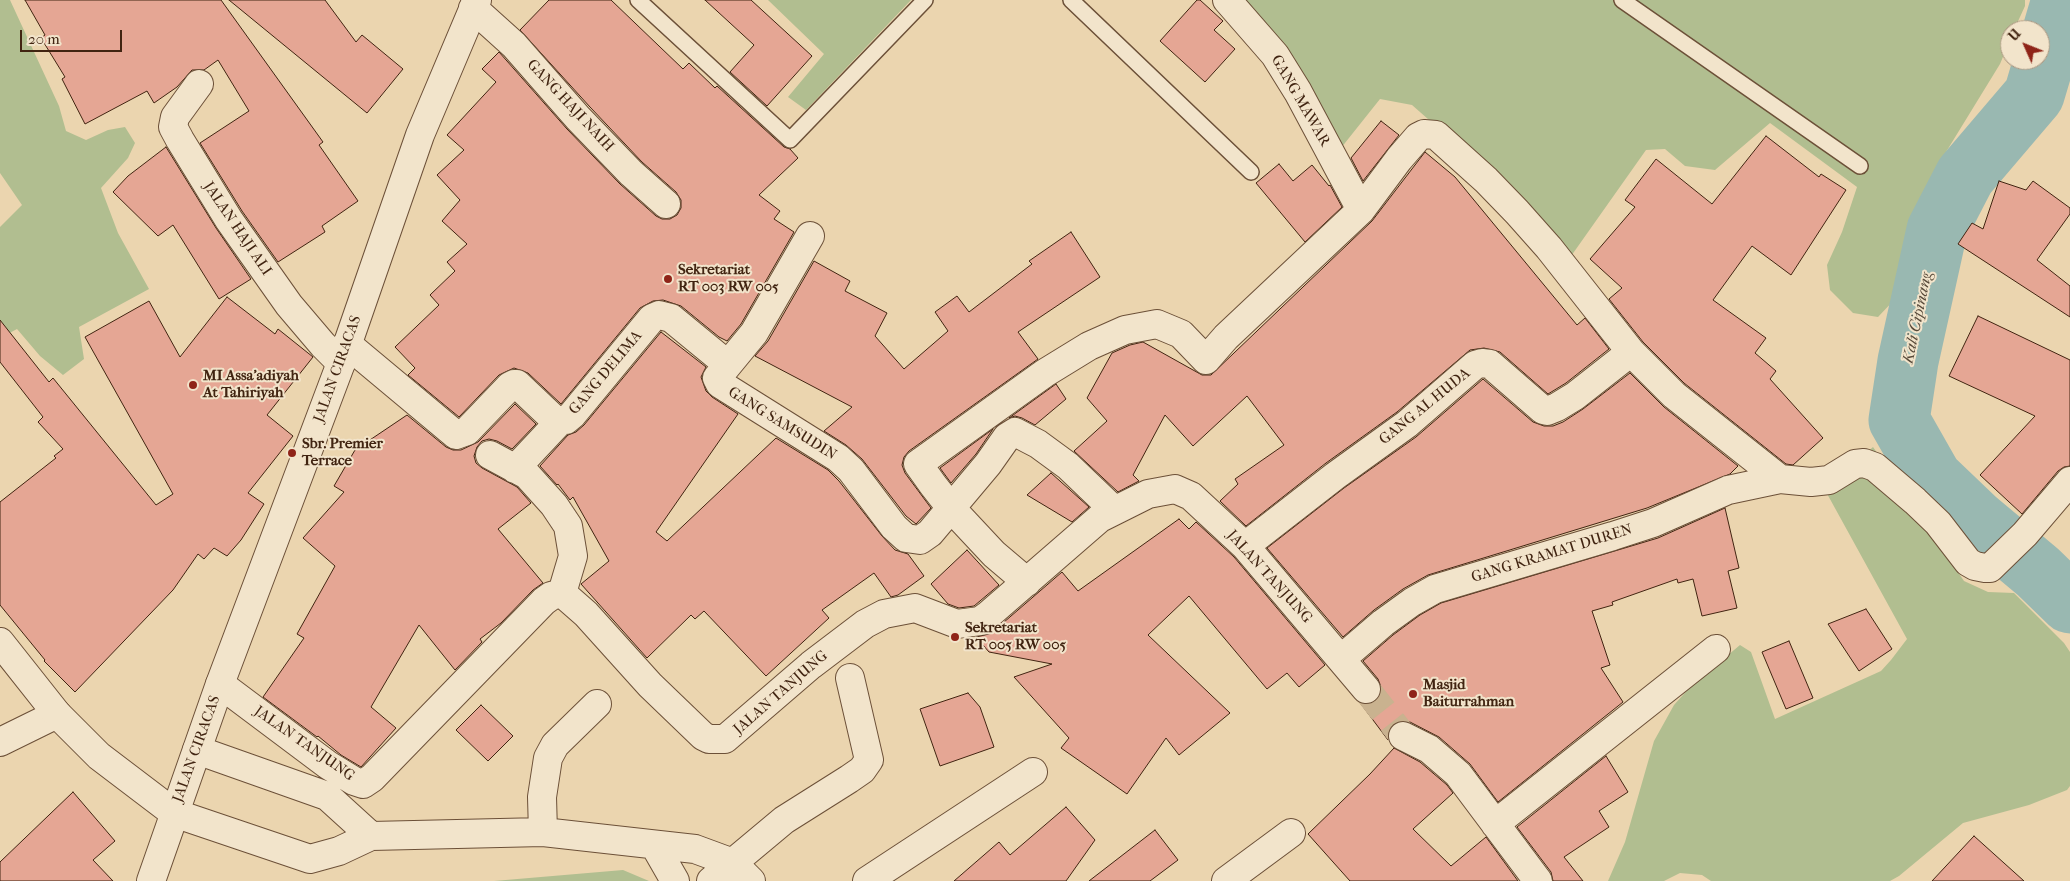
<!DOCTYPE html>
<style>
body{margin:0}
#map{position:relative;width:2070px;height:881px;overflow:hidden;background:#ebd5af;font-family:"IM FELL French Canon",serif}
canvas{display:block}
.north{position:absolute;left:2000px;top:20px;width:50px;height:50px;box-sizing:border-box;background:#f2e4cb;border:1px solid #ab9781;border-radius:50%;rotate:314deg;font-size:14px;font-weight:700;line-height:20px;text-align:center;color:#412411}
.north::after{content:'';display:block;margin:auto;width:18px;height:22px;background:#8f2418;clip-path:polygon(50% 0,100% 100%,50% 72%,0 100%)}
.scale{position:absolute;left:20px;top:30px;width:102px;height:22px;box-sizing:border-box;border:2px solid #412411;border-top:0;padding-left:6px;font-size:15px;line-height:18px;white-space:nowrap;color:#412411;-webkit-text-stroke:4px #f2e4cb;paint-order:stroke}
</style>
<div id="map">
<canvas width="2070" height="881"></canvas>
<div class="north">U</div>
<div class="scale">20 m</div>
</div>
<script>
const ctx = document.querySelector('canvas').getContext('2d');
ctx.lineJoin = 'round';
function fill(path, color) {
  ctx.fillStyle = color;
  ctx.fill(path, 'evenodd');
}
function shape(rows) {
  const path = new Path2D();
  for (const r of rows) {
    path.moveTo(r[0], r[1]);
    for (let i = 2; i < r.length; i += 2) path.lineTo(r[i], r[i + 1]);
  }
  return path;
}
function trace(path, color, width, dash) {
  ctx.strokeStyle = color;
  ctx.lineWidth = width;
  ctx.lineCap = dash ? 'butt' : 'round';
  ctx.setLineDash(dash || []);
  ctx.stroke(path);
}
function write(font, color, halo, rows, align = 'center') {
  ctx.font = font + ' "IM FELL French Canon",serif';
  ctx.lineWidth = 4;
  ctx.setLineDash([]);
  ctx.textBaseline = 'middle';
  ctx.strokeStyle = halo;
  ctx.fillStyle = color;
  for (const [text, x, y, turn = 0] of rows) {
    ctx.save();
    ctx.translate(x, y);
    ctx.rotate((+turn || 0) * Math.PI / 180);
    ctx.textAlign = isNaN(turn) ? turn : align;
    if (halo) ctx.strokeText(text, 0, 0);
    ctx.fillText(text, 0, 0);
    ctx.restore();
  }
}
fill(shape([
 [0,0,10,0,59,106,66,131,86,140,108,130,125,127,135,143,128,158,101,188,118,233,149,289,79,327,84,359,63,375,40,356,17,329,0,338,0,227,22,205,0,173],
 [768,0,911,0,806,110,788,97,824,54],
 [1242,0,2025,0,2025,6,2014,30,2010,30,2010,40,2000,64,1946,152,1896,298,1878,317,1853,313,1830,290,1827,265,1842,232,1857,187,1770,123,1715,170,1685,166,1665,149,1646,150,1569,259,1494,177,1412,105,1380,99,1341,148],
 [1873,447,1964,581,1988,592,2014,593,2064,643,2070,652,2070,786,2067,790,2029,805,1963,823,1899,876,1890,881,1711,881,1702,875,1680,873,1664,881,1608,881,1625,842,1654,741,1674,705,1691,686,1740,645,1751,652,1775,719,1881,671,1891,660,1907,639,1825,490],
 [623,870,649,881,494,881]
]), '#b1be90');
trace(shape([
 [2062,0,2034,95,1965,176,1937,230,1908,361,1899,420,1932,478,1977,521,2038,572,2070,603]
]), '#99b8b1', 61);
const building = shape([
 [25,0,221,0,323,142,319,145,358,201,322,226,325,232,278,262,242,211,200,143,249,111,218,60,204,70,192,70,177,87,154,103,147,91,85,124,62,79,65,77,41,38,45,35,25,0],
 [229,0,325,0,356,42,362,35,403,69,367,113,229,0],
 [549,0,611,0,683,69,689,63,715,88,717,86,784,147,790,149,798,158,759,195,780,211,774,219,794,232,741,324,727,341,719,337,681,306,663,300,653,301,640,308,561,404,528,373,514,368,499,375,459,417,408,375,415,368,395,347,439,305,430,295,455,271,447,262,467,244,442,221,460,200,437,175,464,150,447,135,496,82,482,69,499,52,567,129,620,184,656,216,662,219,670,219,677,215,681,208,681,200,676,192,642,162,590,107,520,30,549,0],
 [705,0,751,0,812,56,767,106,730,72,754,45,705,0],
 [1197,0,1200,0,1223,21,1214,30,1235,49,1205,82,1160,41,1197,0],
 [1381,121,1399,135,1363,181,1351,158,1381,121],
 [1766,136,1819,177,1821,174,1846,190,1791,275,1752,246,1713,300,1766,338,1755,353,1776,371,1770,379,1823,438,1793,465,1786,464,1684,383,1643,342,1609,299,1622,288,1590,259,1635,207,1625,200,1656,159,1712,204,1766,136],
 [166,147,216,228,251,279,219,299,173,225,158,236,113,192,128,176,166,147],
 [1425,152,1455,177,1577,325,1585,318,1609,349,1566,383,1548,394,1500,352,1484,348,1470,350,1397,412,1326,463,1246,526,1220,501,1238,484,1235,479,1284,445,1247,396,1193,446,1165,415,1133,475,1139,481,1118,492,1074,451,1107,421,1087,398,1112,353,1130,345,1143,342,1202,375,1211,375,1372,221,1425,152],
 [1279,164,1293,181,1312,165,1329,186,1330,185,1342,207,1305,242,1256,183,1279,164],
 [1999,181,2026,190,2033,181,2070,208,2070,214,2037,260,2070,286,2070,317,1958,244,1972,223,1983,229,1999,181],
 [1071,232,1100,277,1018,332,1038,359,909,451,904,457,902,465,905,473,931,508,916,524,906,516,862,459,846,445,824,431,852,407,755,356,768,341,814,261,850,281,845,291,887,313,875,336,904,369,948,331,935,312,957,296,969,312,1032,264,1029,261,1071,232],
 [227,297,275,334,278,329,313,357,267,415,293,436,248,493,264,504,241,540,227,556,214,548,204,559,198,554,173,590,75,692,44,661,45,660,0,605,0,502,56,458,54,456,63,449,38,422,43,417,0,362,0,320,49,382,53,378,156,505,173,494,85,337,149,301,180,357,227,297],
 [1978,316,2070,360,2070,466,2064,467,2058,471,2022,514,1980,475,2035,416,1949,376,1978,316],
 [661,332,706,367,701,377,706,391,712,397,738,414,656,532,667,541,776,438,828,470,839,481,882,536,895,550,908,554,924,576,898,595,891,597,874,573,822,610,829,618,766,676,704,611,695,619,691,615,647,658,581,584,609,561,573,497,570,500,558,484,557,485,540,466,568,435,576,432,584,425,661,332],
 [1630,373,1664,407,1738,466,1730,474,1647,508,1428,575,1403,589,1374,610,1343,637,1267,548,1344,488,1416,437,1483,379,1533,422,1544,426,1553,426,1563,422,1583,409,1630,373],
 [1056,384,1066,399,1035,425,1022,418,1015,416,1009,418,1056,384],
 [515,404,536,424,512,449,497,441,489,439,482,441,477,447,474,456,476,463,482,468,517,487,531,503,498,529,543,583,533,590,501,623,480,639,482,642,455,670,419,625,371,707,396,728,361,767,341,755,318,736,317,737,263,697,304,638,297,634,335,566,303,538,344,492,334,486,355,450,407,415,446,447,453,450,461,450,478,442,515,404],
 [993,429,976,454,951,483,940,468,993,429],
 [1051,473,1089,507,1072,522,1027,495,1051,473],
 [1725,508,1739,568,1728,571,1737,608,1702,616,1693,579,1678,583,1677,579,1612,602,1613,605,1592,611,1610,665,1601,668,1623,702,1498,802,1470,764,1439,737,1410,722,1402,720,1395,723,1389,729,1388,740,1361,704,1368,704,1376,701,1380,695,1381,687,1378,679,1363,661,1393,635,1420,615,1441,603,1658,538,1725,508],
 [1179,519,1189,529,1196,522,1234,557,1325,665,1299,687,1287,673,1267,689,1189,596,1148,635,1230,713,1179,755,1166,738,1127,794,1061,748,1069,738,1014,677,1052,664,989,652,976,637,989,634,996,629,1062,572,1078,591,1179,519],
 [967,550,999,585,974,606,959,608,948,604,931,584,967,550],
 [1866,609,1892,649,1859,671,1828,624,1866,609],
 [1789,641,1813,698,1786,709,1762,652,1789,641],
 [968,693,980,707,994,747,940,766,920,709,968,693],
 [481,705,513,736,488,761,456,730,481,705],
 [1394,748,1420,762,1447,785,1453,793,1413,829,1451,866,1486,837,1518,881,1350,881,1308,834,1370,774,1394,748],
 [1606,756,1628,792,1599,811,1609,827,1564,857,1583,881,1553,881,1551,872,1517,827,1606,756],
 [73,792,115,841,93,860,113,881,0,881,0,862,73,792],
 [1066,807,1095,840,1066,881,954,881,999,842,1010,855,1066,807],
 [1155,830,1178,860,1150,881,1089,881,1155,830],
 [1974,836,2024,881,1932,881,1974,836]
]);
fill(building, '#e5a694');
trace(building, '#412411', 1);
trace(shape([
 [1366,689,1403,736]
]), '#c9b28f', 28, [28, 14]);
const service = shape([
 [638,0,790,140,925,0],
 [1071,0,1251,172],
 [1622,0,1860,166]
]);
const minor = shape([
 [1227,0,1275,55,1298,92,1361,210],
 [473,8,514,45,578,118,631,173,666,204],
 [199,84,175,117,173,127,180,140,229,220,289,305,323,345,341,363],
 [810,236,754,333,717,378,720,384,838,458,851,470,894,527,906,538,920,540,930,533,988,464,1007,437,1015,432,1038,444,1068,466,1114,510],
 [347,344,456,435,467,431,510,386,514,384,517,384,555,420,566,420,572,415,652,318,659,315,671,318,727,364],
 [490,455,527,475,554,505,568,526,573,556,562,593],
 [515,469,560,421],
 [1245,546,1335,476,1407,424,1475,365,1482,363,1490,364,1543,410,1547,411,1557,407,1575,396,1631,352],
 [1027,582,994,554,951,508,933,485,918,464,1045,373,1089,346,1125,330,1157,324,1181,334,1206,360,1226,337,1361,210,1399,159,1418,137,1424,134,1436,135,1486,180,1517,212,1549,248,1631,352,1674,395,1780,479,1811,482,1829,480,1855,464,1864,463,1875,467,1915,501,1938,523,1968,562,1975,566,1985,568,1990,568,2025,534,2070,481],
 [1341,659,1383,623,1412,602,1435,589,1613,536,1653,523,1728,490,1780,479],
 [220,684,328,765,354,781,363,784,372,778,544,601,551,596,562,593,586,614,650,685,703,736,709,739,725,739,811,665,865,624,884,614,915,608,957,624,980,621,987,616,1100,518,1148,494,1175,489,1191,496,1245,546,1366,689],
 [1403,736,1429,749,1458,774,1538,881],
 [0,742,57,714],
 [197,750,327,796,371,836],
 [174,813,310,859,339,851,371,836,543,832,695,849,733,863,751,881],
 [1495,824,1716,649],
 [543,832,542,797,548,758,555,745,597,704],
 [655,846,675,881],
 [711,881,784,820,849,779,862,770,869,760,850,678],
 [867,881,1033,772],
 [1226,881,1291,833]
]);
const tertiary = shape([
 [0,642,57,714,99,756,174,813],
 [151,881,220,684,341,363,420,135,477,0]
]);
trace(service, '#6c5038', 18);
trace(minor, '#6c5038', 30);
trace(tertiary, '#6c5038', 30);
trace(service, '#f2e4cb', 15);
trace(minor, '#f2e4cb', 28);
trace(tertiary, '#f2e4cb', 28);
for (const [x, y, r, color] of [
 [668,279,5,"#8f2418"],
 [193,385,5,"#8f2418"],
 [292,453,5,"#8f2418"],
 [955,637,5,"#8f2418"],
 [1413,694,5,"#8f2418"]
]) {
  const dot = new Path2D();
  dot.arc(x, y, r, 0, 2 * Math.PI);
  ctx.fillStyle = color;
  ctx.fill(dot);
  trace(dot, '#f2e4cb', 2);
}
write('15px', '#412411', '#f2e4cb', [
 ["GANG MAWAR",1300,101,60],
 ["GANG HAJI NAIH",570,106,47],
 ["JALAN HAJI ALI",237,229,56],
 ["JALAN CIRACAS",338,369,-70],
 ["GANG DELIMA",606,373,-50],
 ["GANG AL HUDA",1425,407,-39],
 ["GANG SAMSUDIN",782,424,32],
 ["GANG KRAMAT DUREN",1552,554,-17],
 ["JALAN TANJUNG",1269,577,48],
 ["JALAN TANJUNG",781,693,-41],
 ["JALAN TANJUNG",304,744,35],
 ["JALAN CIRACAS",197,749,-70]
]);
write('bold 15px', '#412411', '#f2e4cb', [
 ["Sekretariat",678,270],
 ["RT 003 RW 005",678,287],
 ["MI Assa'adiyah",203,376],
 ["At Tahiriyah",203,393],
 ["Sbr. Premier",302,444],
 ["Terrace",302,461],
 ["Sekretariat",965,628],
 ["RT 005 RW 005",965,645],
 ["Masjid",1423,685],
 ["Baiturrahman",1423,702]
], 'left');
write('italic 16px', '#574939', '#f2e4cb', [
 ["Kali Cipinang",1918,318,-78]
]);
</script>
